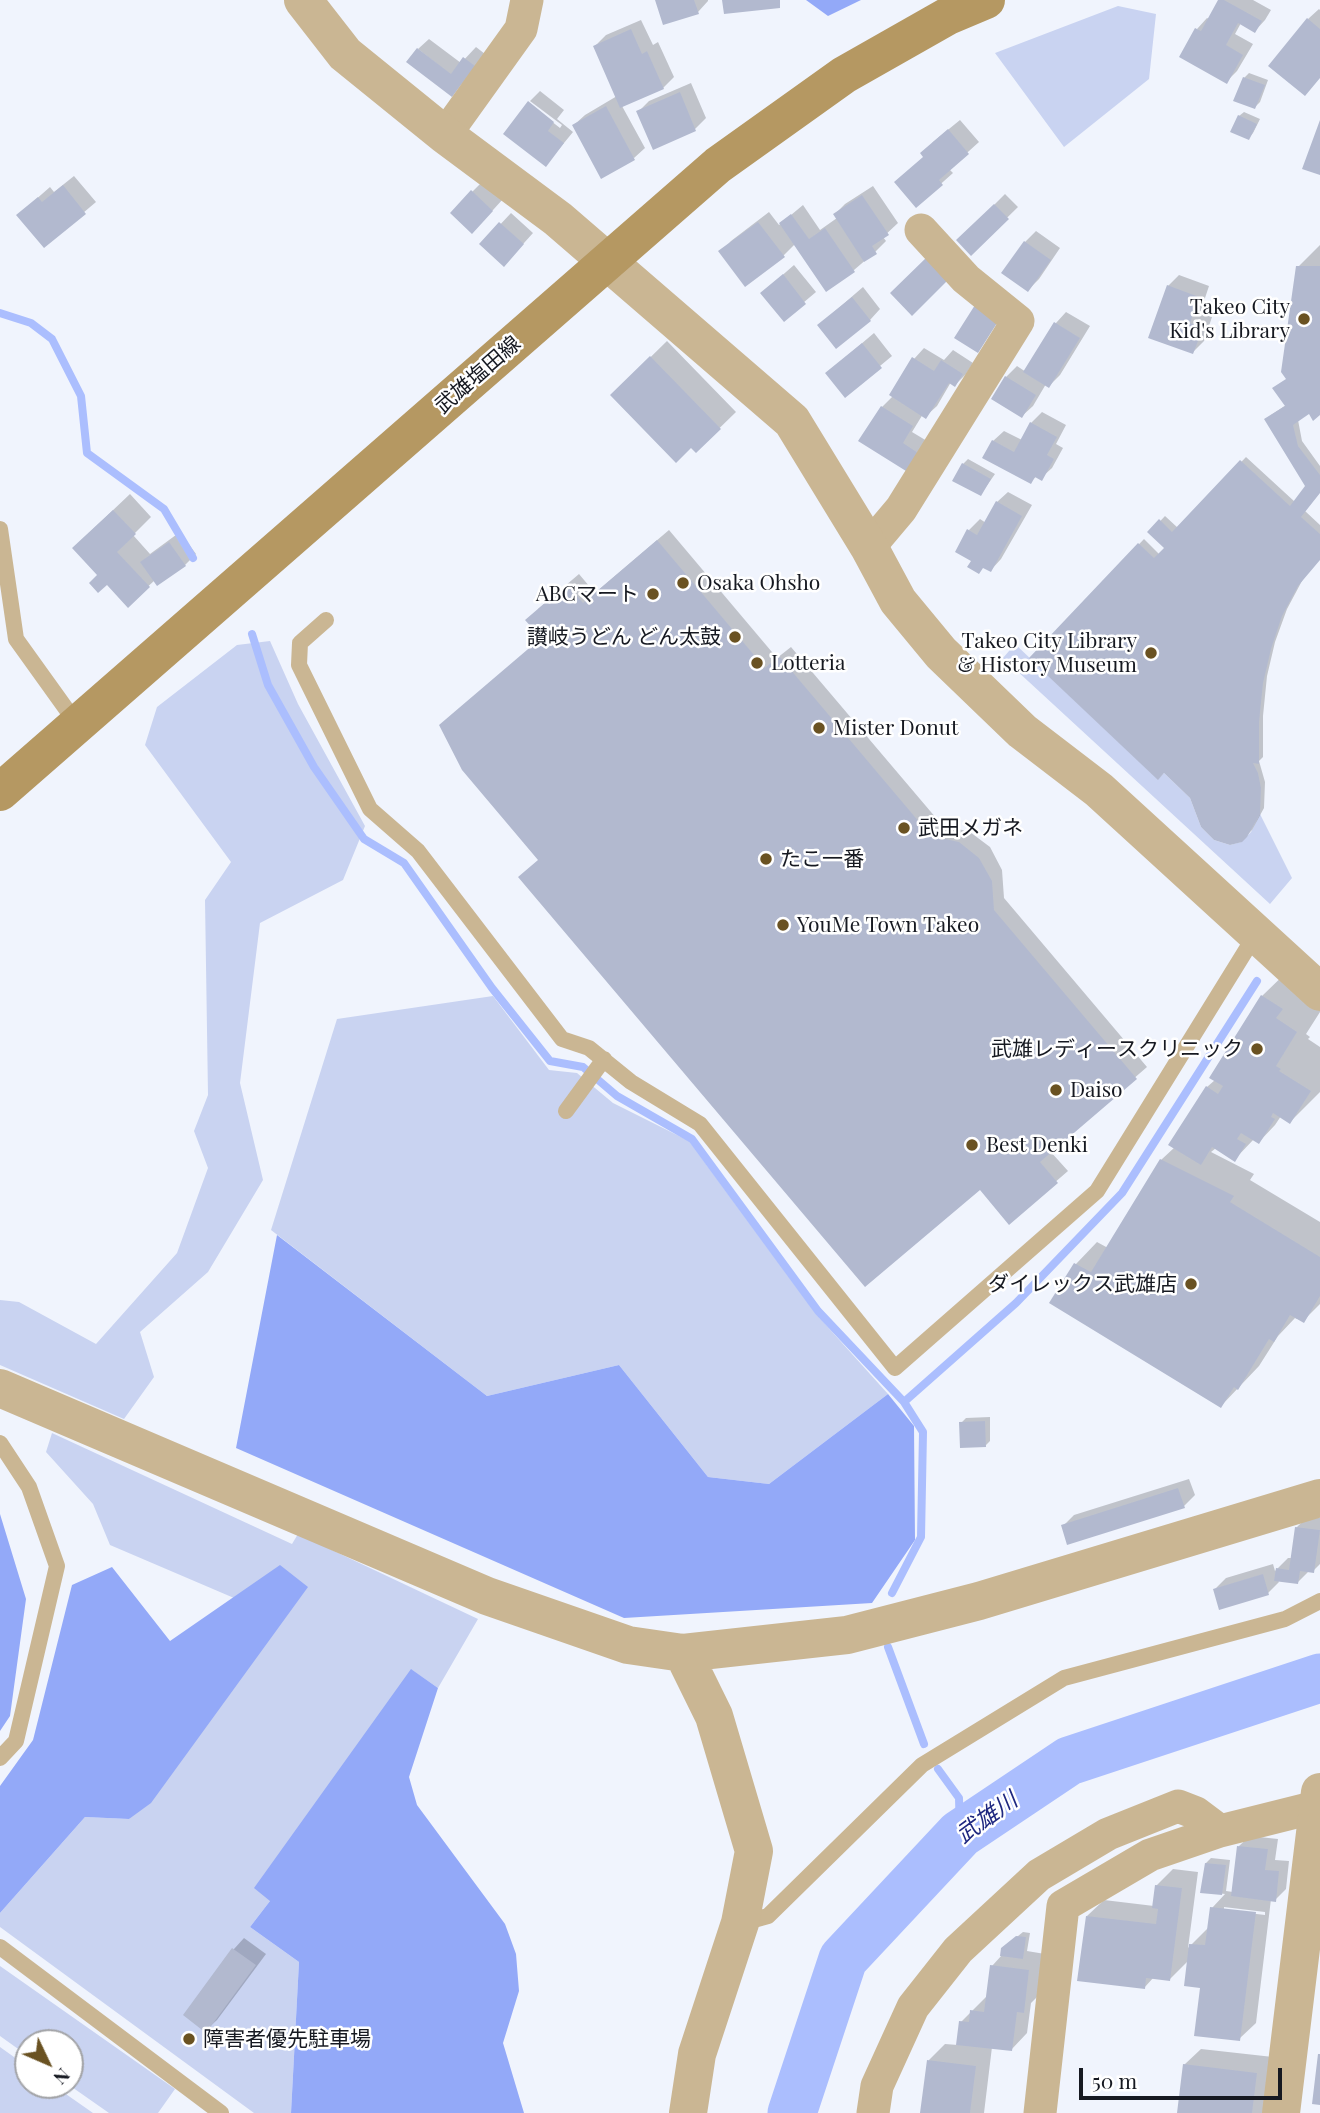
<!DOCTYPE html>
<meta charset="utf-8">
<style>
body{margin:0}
#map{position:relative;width:1320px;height:2113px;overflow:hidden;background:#f0f4fd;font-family:"Playfair Display",serif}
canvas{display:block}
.north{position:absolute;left:14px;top:2029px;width:70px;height:70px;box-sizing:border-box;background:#fff;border:2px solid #a2a3a6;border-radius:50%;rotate:134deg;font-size:19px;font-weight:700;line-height:28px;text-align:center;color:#161921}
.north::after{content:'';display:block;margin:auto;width:24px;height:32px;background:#6a5222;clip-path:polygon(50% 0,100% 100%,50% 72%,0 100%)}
.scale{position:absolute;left:1079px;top:2068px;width:203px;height:32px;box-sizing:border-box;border:4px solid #161921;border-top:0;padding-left:9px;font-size:21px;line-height:24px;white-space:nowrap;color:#161921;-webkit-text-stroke:5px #fff;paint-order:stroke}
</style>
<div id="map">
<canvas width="1320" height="2113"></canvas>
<div class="north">N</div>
<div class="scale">50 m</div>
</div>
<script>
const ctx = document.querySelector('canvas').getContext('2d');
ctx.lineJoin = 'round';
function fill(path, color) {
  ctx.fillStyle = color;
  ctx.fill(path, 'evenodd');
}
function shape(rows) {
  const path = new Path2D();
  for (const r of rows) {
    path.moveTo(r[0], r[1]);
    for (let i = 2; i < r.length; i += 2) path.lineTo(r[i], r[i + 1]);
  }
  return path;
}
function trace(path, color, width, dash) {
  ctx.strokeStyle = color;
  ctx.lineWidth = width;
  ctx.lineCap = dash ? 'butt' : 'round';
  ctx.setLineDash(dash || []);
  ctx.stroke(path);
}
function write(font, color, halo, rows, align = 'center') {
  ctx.font = font + ' "Playfair Display","Noto Sans JP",serif';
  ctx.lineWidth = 5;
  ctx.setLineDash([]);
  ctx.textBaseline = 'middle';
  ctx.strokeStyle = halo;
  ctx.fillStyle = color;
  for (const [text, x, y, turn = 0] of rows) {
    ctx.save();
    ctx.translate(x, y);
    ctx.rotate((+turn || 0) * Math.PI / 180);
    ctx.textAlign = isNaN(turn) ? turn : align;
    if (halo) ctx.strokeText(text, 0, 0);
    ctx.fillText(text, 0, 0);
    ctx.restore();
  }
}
fill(shape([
 [1118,6,1156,14,1149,79,1064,147,995,53],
 [270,641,298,704,365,826,343,880,260,923,240,1083,263,1180,208,1272,140,1332,154,1377,124,1419,0,1365,0,1300,19,1302,96,1344,177,1253,208,1168,194,1131,208,1095,205,900,231,862,145,745,157,707,237,645],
 [1015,644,1158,779,1164,773,1190,798,1201,827,1214,840,1230,845,1241,842,1251,832,1260,814,1292,878,1270,904,1003,658],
 [493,996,549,1070,577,1073,613,1103,689,1141,816,1314,888,1394,769,1484,708,1477,619,1365,487,1396,271,1230,337,1019],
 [52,1433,292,1544,298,1534,478,1619,438,1688,412,1670,270,1901,250,1927,299,1962,291,2113,254,2113,0,1927,0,1913,85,1817,129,1819,280,1566,234,1598,110,1545,93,1504,46,1452],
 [0,1966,175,2089,158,2113,109,2113,69,2085,70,2043,28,2043,28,2056,0,2036],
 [0,2047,28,2067,28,2085,53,2085,93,2113,0,2113]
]), '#c9d3f1');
fill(shape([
 [806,0,861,0,828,16],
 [277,1235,487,1396,619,1365,708,1477,769,1484,888,1394,914,1426,915,1540,872,1603,624,1618,236,1448],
 [0,1514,26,1599,10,1716,0,1731],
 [280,1565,308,1587,151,1803,129,1819,85,1817,0,1913,0,1786,33,1740,72,1585,112,1567,170,1641],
 [411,1669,438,1688,409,1777,417,1805,505,1924,516,1954,519,1991,503,2043,524,2113,291,2113,299,1962,250,1927,270,1901,254,1888]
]), '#93a9f8');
fill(shape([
 [657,0,708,0,708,1,698,12],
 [1220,0,1253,0,1271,10,1265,20,1255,31,1241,23,1235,34,1253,44,1237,71,1226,82,1197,29,1207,18,1209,19],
 [1319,9,1320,10,1320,77,1308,19],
 [641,20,653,45,658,42,674,77,663,88,622,106,645,148,634,158,574,125,585,115,617,96,595,46,606,35],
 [429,39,461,63,476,47,485,54,462,84,418,49],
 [1249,73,1268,80,1260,102,1255,107,1244,78],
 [691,83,706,118,695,129,654,148,638,112,649,101],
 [540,91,564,110,557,119,573,132,546,165,528,103,560,128,562,125,530,101],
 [1244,112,1260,119,1253,133,1249,138,1239,116],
 [960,120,979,142,949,169,953,173,916,206,925,156,933,142],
 [74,176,96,202,44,246,18,215,50,187,54,192],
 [483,181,503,199,483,221,472,192],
 [873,186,898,223,883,237,886,241,875,252,854,270,826,289,795,244,783,256,721,252,731,241,769,212,779,225,803,205,820,230,837,218,835,214,845,204],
 [1005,194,1018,207,971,253,959,240],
 [511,213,533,233,515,253,482,244],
 [1036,231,1060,248,1039,279,1028,290,1025,242],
 [1320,245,1320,413,1310,412,1298,420,1302,441,1320,466,1320,492,1305,511,1320,525,1320,559,1303,579,1287,609,1275,642,1267,676,1263,716,1263,757,1259,761,1265,782,1264,808,1252,830,1246,836,1192,797,1164,771,1031,657,1144,539,1160,555,1166,548,1150,532,1165,516,1178,528,1246,457,1295,502,1307,486,1271,415,1286,405,1298,267],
 [794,265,816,292,784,319,762,293],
 [1179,275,1209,286,1200,313,1212,317,1204,341,1193,352,1168,286],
 [863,287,880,309,870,320,819,325],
 [1066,312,1090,326,1060,375,1049,386,1046,384,1033,406,1022,416,1006,377,1017,366,1026,372,1056,323],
 [874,333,892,356,845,395,827,373],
 [667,341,736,412,696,451,612,395],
 [924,348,944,360,953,350,973,363,966,374,955,385,951,382,937,406,926,416,923,414,912,432,927,441,917,458,861,441,882,407,893,396,914,359],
 [1042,412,1066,425,1056,444,1063,448,1052,468,1041,478,1037,476,1030,482,993,441,1004,431,1022,440,1031,423],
 [968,459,995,474,981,494,963,464],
 [1008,492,1032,505,1001,559,991,570,973,560,969,530,980,519,986,523,997,502],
 [130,494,151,517,133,535,150,554,180,532,196,554,185,565,155,580,128,605,100,575,91,531],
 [669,530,777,658,791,647,942,825,970,832,990,847,1002,870,1004,898,1147,1067,1050,1151,1068,1171,1009,1222,980,1188,540,859,542,638,538,609,579,574,595,593],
 [1294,965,1320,995,1320,1012,1306,1034,1310,1037,1308,1039,1320,1047,1320,1092,1290,1122,1281,1116,1275,1125,1259,1142,1254,1139,1235,1159,1216,1148,1211,1152,1254,1174,1250,1180,1320,1222,1320,1304,1303,1321,1295,1318,1278,1336,1259,1366,1221,1406,1052,1303,1076,1264,1097,1242,1108,1248,1161,1160,1175,1147,1207,1087,1215,1080,1262,996],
 [990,1417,990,1441,985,1446,961,1423,966,1418],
 [1189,1479,1195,1495,1184,1506,1063,1526,1074,1515],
 [1307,1517,1320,1518,1320,1564,1313,1571,1308,1572,1297,1583,1278,1580,1279,1582,1268,1593,1215,1589,1226,1578,1273,1564,1275,1571,1288,1558,1292,1558,1296,1528],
 [1250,1836,1278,1839,1275,1860,1289,1861,1286,1889,1275,1900,1271,1899,1256,2023,1239,2039,1202,1986,1189,1960,1170,1979,1154,1977,1144,1988,1087,1916,1104,1900,1154,1906,1156,1886,1173,1869,1198,1872,1188,1948,1208,1928,1212,1908,1225,1894,1202,1891,1206,1863,1211,1858,1230,1860,1226,1891,1233,1892,1239,1846],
 [1224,1907,1265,1912,1265,1915,1224,1910],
 [1023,1932,1030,1933,1027,1951,1045,1954,1040,1994,1031,2003,1027,2033,1011,2050,992,2047,984,2113,922,2113,929,2060,945,2044,958,2045,961,2022,988,1995,992,1966,1002,1955,1008,1944],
 [244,1938,266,1954,217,2020,206,2030,185,2015,234,1949],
 [1201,2049,1273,2057,1266,2113,1178,2113,1184,2065]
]), '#0003');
trace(shape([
 [0,313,31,323,52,339,81,396,87,453,164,509,193,558],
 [252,634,268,685,314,767,364,839,404,863,492,988,550,1061,583,1067,617,1096,692,1139,818,1311,904,1402,923,1432,921,1537,892,1593],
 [904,1402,1016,1303,1122,1193,1257,981],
 [888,1647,924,1744],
 [938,1769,959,1798,960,1834]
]), '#abbefe', 8);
trace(shape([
 [792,2113,843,1959,960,1834,1069,1761,1320,1678]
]), '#abbefe', 49);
fill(shape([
 [655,0,694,0,699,14,663,25],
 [722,0,780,0,780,8,724,14],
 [1218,0,1224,0,1262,21,1255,33,1238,23,1226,45,1243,55,1227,84,1179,57,1195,28,1201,31],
 [1307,18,1320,29,1320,78,1305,96,1268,66],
 [631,29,642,54,647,51,664,89,620,108,593,46],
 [417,48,451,74,463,57,475,66,452,97,406,62],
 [1243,77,1265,85,1255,109,1233,101],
 [680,92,696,131,653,150,636,111],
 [528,101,554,122,548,131,564,143,546,167,503,134],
 [606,106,635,160,601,179,572,125],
 [1238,115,1257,124,1249,140,1230,132],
 [1320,120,1320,175,1302,169],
 [948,129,969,154,939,180,943,185,916,208,894,182,923,157,920,153],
 [63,185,86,214,44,248,16,215,38,197,42,202],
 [471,190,493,211,472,234,450,213],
 [862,195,889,235,872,246,877,254,864,262,833,214],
 [994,204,1009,219,971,256,956,240],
 [791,214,809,239,825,228,855,272,826,292,779,223],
 [499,222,524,244,504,267,479,244],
 [758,222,785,257,745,287,718,251],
 [1024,241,1051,260,1028,292,1001,273],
 [929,255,951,277,912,316,890,293],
 [1296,266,1320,266,1320,415,1313,421,1309,414,1293,425,1298,446,1320,475,1320,493,1301,517,1320,534,1320,560,1298,586,1282,616,1271,649,1263,683,1259,722,1259,764,1253,763,1258,773,1261,788,1260,814,1247,837,1242,842,1230,845,1214,840,1201,827,1190,798,1164,773,1158,780,1029,658,1138,543,1154,558,1164,548,1147,532,1159,519,1172,532,1240,460,1290,506,1305,486,1264,419,1285,406,1272,388,1286,379,1281,372],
 [783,274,806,304,784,322,760,293],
 [1167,285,1199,297,1190,323,1203,328,1193,354,1148,338],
 [852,297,871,321,836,349,817,325],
 [975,305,999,320,978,353,954,338],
 [1054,322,1080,338,1049,388,1023,372],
 [862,343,882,368,845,398,825,373],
 [650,356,721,429,696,453,691,448,676,463,610,395],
 [912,357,934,371,941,360,963,374,955,387,949,383,926,419,889,395],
 [1005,376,1036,395,1022,418,991,399],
 [881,406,913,426,903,443,918,453,906,471,858,441],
 [1030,422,1057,437,1047,455,1054,459,1042,481,1035,477,1031,484,982,458,992,440,1014,452],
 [962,463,991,479,981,496,952,481],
 [996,501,1022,516,991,572,983,568,979,574,967,567,971,561,955,552,967,529,977,535],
 [113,510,136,534,117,552,150,587,128,608,107,585,98,593,89,583,97,575,72,548],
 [657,540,765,668,779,656,931,836,959,842,979,858,992,881,994,910,1137,1079,1040,1162,1058,1183,1009,1225,980,1190,865,1287,518,877,538,860,462,770,439,725,541,638,525,620,567,584,583,603],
 [169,542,186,566,157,586,140,562],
 [1261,995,1283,1009,1276,1018,1297,1032,1276,1066,1281,1069,1279,1071,1311,1091,1290,1124,1273,1113,1271,1117,1275,1119,1259,1144,1241,1133,1237,1139,1246,1144,1235,1162,1212,1147,1201,1165,1168,1145,1206,1086,1218,1094,1223,1086,1209,1078],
 [1160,1159,1234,1196,1230,1202,1320,1257,1320,1296,1304,1323,1290,1315,1274,1342,1269,1339,1238,1390,1234,1387,1221,1408,1049,1303,1074,1263,1091,1272],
 [985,1421,986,1447,960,1448,959,1422],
 [1178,1488,1185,1508,1067,1545,1061,1525],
 [1295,1527,1320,1530,1314,1573,1300,1571,1298,1584,1274,1581,1276,1568,1289,1570],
 [1263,1574,1269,1595,1219,1610,1213,1589],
 [1237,1846,1268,1849,1265,1870,1279,1871,1276,1902,1231,1896],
 [1205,1863,1226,1865,1222,1895,1200,1893],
 [1155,1885,1182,1888,1170,1981,1146,1978,1145,1989,1077,1981,1086,1916,1156,1924,1158,1909,1152,1908],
 [1210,1907,1256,1912,1240,2041,1194,2036,1200,1988,1184,1986,1189,1944,1205,1945],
 [1016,1936,1026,1937,1023,1959,1000,1956,1001,1948],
 [232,1948,256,1965,206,2033,183,2015],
 [990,1965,1029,1970,1024,2013,1017,2012,1012,2051,956,2045,959,2021,969,2022,970,2010,984,2012],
 [1318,2054,1320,2054,1320,2105,1312,2104],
 [927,2060,976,2066,970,2113,920,2113],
 [1183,2064,1257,2073,1252,2113,1177,2113]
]), '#b2b9cf');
trace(shape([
 [0,529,16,639,77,724],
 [326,620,300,643,299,665,370,809,418,851,562,1039,589,1048,631,1082,700,1124,895,1368,1097,1191,1256,934],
 [566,1111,604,1059],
 [0,1443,29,1487,57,1566,16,1741,0,1758],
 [743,1923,768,1916,922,1765,1064,1678,1285,1619,1320,1601],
 [0,1947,221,2113]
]), '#cab693', 16);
trace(shape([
 [445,135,521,29,527,0],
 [869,547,901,509,1018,321,966,279,921,230],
 [873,2113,877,2086,913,2007,958,1950,1039,1875,1108,1834,1178,1806,1196,1813,1220,1831],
 [1040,2113,1063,1906,1150,1855,1220,1831,1320,1806]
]), '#cab693', 33);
trace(shape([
 [303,0,345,54,445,135,558,219,792,421,869,547,898,601,941,653,1022,731,1099,790,1320,992],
 [0,1388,487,1596,628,1645,683,1653,714,1716,754,1851,740,1923,697,2054,688,2113],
 [683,1653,847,1635,979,1601,1320,1498],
 [1281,2113,1320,1792]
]), '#cab693', 38);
trace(shape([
 [0,792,718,165,844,75,948,16,986,0]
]), '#b59862', 38);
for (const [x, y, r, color] of [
 [1304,319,7,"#6a5222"],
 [683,583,7,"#6a5222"],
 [653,594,7,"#6a5222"],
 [735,637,7,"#6a5222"],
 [1151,653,7,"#6a5222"],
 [757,663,7,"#6a5222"],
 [819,728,7,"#6a5222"],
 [904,828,7,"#6a5222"],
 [766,859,7,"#6a5222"],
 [783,925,7,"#6a5222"],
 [1257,1049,7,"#6a5222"],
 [1056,1090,7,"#6a5222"],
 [972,1145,7,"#6a5222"],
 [1191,1284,7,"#6a5222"],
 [189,2039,7,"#6a5222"]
]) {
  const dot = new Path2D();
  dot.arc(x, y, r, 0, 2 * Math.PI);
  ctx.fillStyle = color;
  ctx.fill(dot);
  trace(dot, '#fff', 2.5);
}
write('21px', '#161921', '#fff', [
 ["Takeo City",1290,307,"right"],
 ["Kid's Library",1290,331,"right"],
 ["Osaka Ohsho",697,583],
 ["ABCマート",639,594,"right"],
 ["讃岐うどん どん太鼓",721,637,"right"],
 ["Takeo City Library",1137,641,"right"],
 ["& History Museum",1137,665,"right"],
 ["Lotteria",771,663],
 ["Mister Donut",833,728],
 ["武田メガネ",918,828],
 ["たこ一番",780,859],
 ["YouMe Town Takeo",797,925],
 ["武雄レディースクリニック",1243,1049,"right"],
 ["Daiso",1070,1090],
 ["Best Denki",986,1145],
 ["ダイレックス武雄店",1177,1284,"right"],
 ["障害者優先駐車場",203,2039]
], 'left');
write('21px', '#161921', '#fff', [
 ["武雄塩田線",478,375,-41]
]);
write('italic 23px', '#1f2880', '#fff', [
 ["武雄川",987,1818,-36]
]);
</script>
